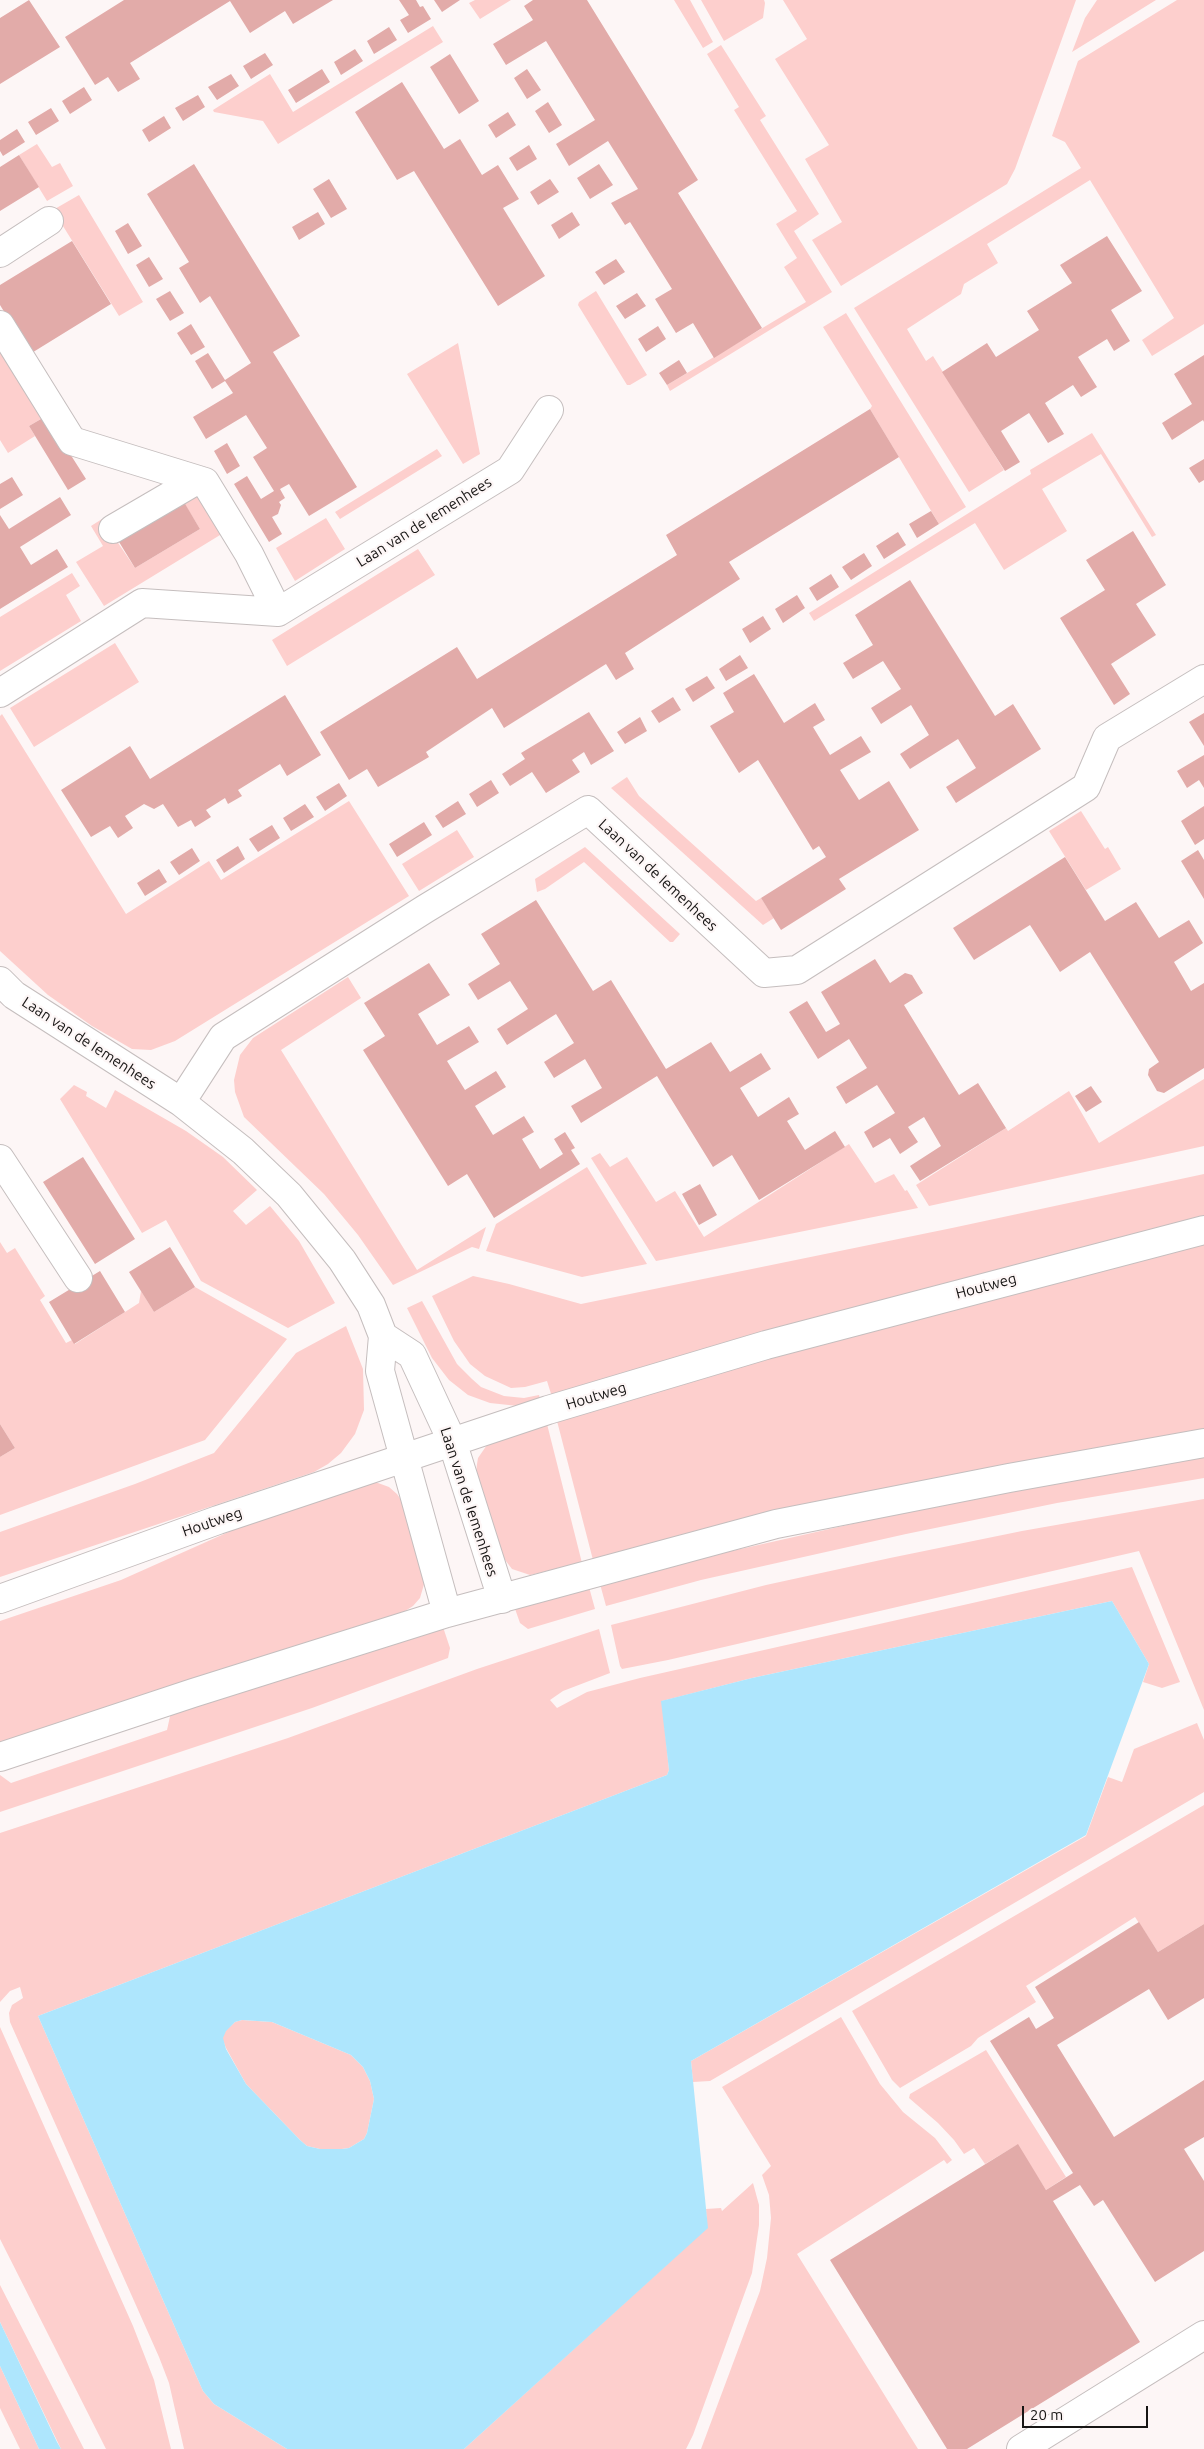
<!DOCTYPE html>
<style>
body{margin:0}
#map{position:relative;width:1204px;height:2449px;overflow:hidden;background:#fdf6f6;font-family:Ubuntu,sans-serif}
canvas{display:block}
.scale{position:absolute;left:1022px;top:2406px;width:126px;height:22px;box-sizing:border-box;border:2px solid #171514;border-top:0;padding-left:6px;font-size:15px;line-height:18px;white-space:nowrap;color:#171514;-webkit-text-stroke:4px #fdf6f6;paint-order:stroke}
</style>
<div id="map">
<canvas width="1204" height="2449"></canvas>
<div class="scale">20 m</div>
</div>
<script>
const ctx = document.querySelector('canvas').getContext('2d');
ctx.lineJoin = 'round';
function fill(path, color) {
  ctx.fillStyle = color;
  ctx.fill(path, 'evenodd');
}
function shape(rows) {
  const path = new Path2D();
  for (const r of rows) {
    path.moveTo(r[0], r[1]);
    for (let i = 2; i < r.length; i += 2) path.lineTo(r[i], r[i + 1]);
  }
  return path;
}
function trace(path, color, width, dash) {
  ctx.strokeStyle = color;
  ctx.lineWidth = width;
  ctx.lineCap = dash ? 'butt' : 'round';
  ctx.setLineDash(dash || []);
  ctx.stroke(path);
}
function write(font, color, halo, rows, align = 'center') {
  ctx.font = font + ' Ubuntu,sans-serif';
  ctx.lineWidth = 4.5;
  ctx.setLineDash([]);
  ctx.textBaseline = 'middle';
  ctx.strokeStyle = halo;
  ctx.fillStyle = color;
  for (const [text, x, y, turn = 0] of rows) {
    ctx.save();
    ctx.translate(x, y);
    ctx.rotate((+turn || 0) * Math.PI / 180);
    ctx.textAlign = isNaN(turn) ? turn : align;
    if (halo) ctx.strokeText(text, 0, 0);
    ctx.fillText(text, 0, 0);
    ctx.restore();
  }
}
fill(shape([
 [475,0,511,0,480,19,469,3],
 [674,0,690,0,713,42,703,48],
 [701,0,764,0,765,3,763,18,724,41],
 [783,0,1076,0,1015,169,1007,184,841,286,812,240,842,222,805,159,829,145,775,59,807,39],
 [1097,0,1156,0,1072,52,1085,18],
 [1177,0,1204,0,1204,324,1152,356,1142,340,1174,318,1090,180,987,244,998,263,964,284,961,294,907,329,926,361,933,356,1004,470,969,492,854,308,1081,168,1065,142,1052,136,1078,61],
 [433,26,443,42,278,144,263,121,214,112,213,110,270,74,293,112],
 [721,45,766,116,760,120,819,214,794,231,832,292,670,391,667,385,806,302,784,267,797,258,776,224,797,211,734,110,739,107,707,54],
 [37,144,52,167,60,163,73,186,47,201,19,155],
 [79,195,143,302,119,316,53,210],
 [596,291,647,375,630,385,627,385,578,305,579,302],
 [846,313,966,507,939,524,870,409,872,406,823,327],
 [458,343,480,454,463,464,407,374],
 [0,345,44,417,29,426,35,436,8,453,0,440],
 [1092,433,1156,535,1152,537,1101,454,1042,489,1067,531,1004,570,975,523,814,621,809,613,1031,474,1030,470],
 [437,449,442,456,340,519,335,512],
 [198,488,225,532,104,606,76,562,103,546,91,526,102,519,135,568,200,529,181,498],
 [326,518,345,549,295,581,276,548],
 [418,549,435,575,287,666,272,640],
 [72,573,80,586,66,595,81,621,0,671,0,617],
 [115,643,139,682,34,747,10,708],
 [2,714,126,914,209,861,221,880,349,801,409,896,175,1041,151,1050,132,1049,92,1026,48,995,0,951,0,716],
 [627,777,639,796,756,901,761,898,774,918,763,925,611,788],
 [1081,811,1105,849,1108,847,1121,869,1086,890,1049,831],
 [457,830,474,857,419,891,402,864],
 [585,847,680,934,673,942,670,942,584,862,545,889,537,892,535,879],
 [348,977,361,998,281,1050,417,1270,486,1227,479,1249,472,1247,393,1285,358,1235,324,1194,244,1117,235,1092,234,1080,240,1055,253,1038],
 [1204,1079,1204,1146,929,1206,916,1185,1006,1128,1008,1131,1069,1091,1099,1143],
 [74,1085,87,1092,86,1096,106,1108,115,1090,186,1131,223,1157,257,1190,233,1211,246,1225,270,1206,299,1241,335,1303,288,1328,201,1281,166,1220,142,1233,60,1099],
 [849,1144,875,1183,894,1174,905,1191,907,1190,918,1208,656,1261,591,1158,600,1153,610,1167,627,1157,656,1202,675,1191,704,1237],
 [587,1167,647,1264,582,1277,486,1251,496,1224],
 [1204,1174,1204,1216,766,1332,552,1397,547,1381,525,1387,511,1388,485,1376,470,1364,454,1341,432,1296,473,1276,509,1284,581,1304,952,1228],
 [1204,1241,1204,1430,1117,1445,927,1481,593,1560,557,1421,773,1357],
 [0,1242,7,1253,15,1248,45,1296,40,1300,66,1343,72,1340,75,1344,139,1303,141,1291,154,1312,195,1287,287,1339,205,1440,0,1515,0,1457,15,1448,0,1424],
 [422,1301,457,1364,472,1379,481,1387,504,1396,524,1398,539,1395,541,1402,518,1406,490,1403,468,1395,449,1380,432,1358,407,1308],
 [346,1326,363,1369,364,1410,355,1434,341,1453,328,1464,314,1472,0,1577,0,1532,135,1484,214,1453,296,1353],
 [547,1424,582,1563,530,1575,512,1569,499,1552,476,1474,477,1464,478,1458,489,1442],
 [1204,1455,1204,1478,1057,1503,906,1534,701,1580,606,1606,600,1584,696,1559,914,1510],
 [365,1483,378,1483,389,1487,397,1494,404,1504,425,1581,420,1598,413,1606,402,1613,0,1742,0,1621,121,1580,271,1513],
 [1204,1499,1204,1710,1139,1551,668,1660,622,1669,620,1666,611,1625,766,1585,890,1558,1022,1531],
 [1132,1567,1180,1682,1162,1688,1143,1682,1149,1664,1112,1601,752,1678,662,1701,669,1770,667,1775,38,2016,203,2391,214,2404,287,2449,184,2449,169,2383,159,2357,10,2022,9,2013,12,2005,23,1998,20,1987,10,1991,0,2002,0,1833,288,1738,477,1669,599,1629,610,1673,563,1691,550,1700,557,1708,587,1692,640,1678],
 [589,1587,595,1609,528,1629,520,1623,514,1606],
 [443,1627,450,1648,448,1658,312,1708,0,1812,0,1775,11,1783,167,1730,171,1712],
 [1197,1723,1204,1740,1204,1792,710,2081,693,2082,691,2061,1086,1836,1108,1777,1122,1782,1134,1749],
 [1204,1805,1204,1924,1158,1952,1135,1917,1026,1986,1036,2002,978,2038,971,2046,900,2088,892,2080,852,2011],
 [841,2017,880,2084,903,2112,935,2138,952,2160,947,2164,944,2160,797,2254,918,2449,701,2449,760,2291,767,2258,771,2218,769,2195,762,2175,771,2166,722,2087],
 [242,2020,272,2022,351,2055,363,2067,370,2081,374,2099,367,2133,364,2139,349,2148,342,2149,320,2149,307,2146,300,2140,246,2084,226,2048,222,2038,226,2030,235,2022],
 [0,2027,133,2326,154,2380,171,2449,106,2449,0,2239],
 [986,2050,1066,2177,1046,2190,1017,2145,985,2164,974,2148,964,2154,954,2140,938,2123,909,2098,910,2094],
 [753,2183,759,2205,759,2225,752,2273,693,2435,686,2449,464,2449,707,2228,706,2209,721,2208,722,2211],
 [0,2285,84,2449,61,2449,0,2322],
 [0,2366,39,2449,20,2449,0,2408]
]), '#fdcfcd');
fill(shape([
 [1112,1601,1149,1664,1086,1835,691,2061,708,2228,464,2449,287,2449,214,2404,203,2391,38,2016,667,1775,669,1770,661,1701,752,1678],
 [242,2020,272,2022,351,2055,363,2067,370,2081,374,2099,367,2133,364,2139,349,2148,342,2149,320,2149,307,2146,300,2140,246,2084,226,2049,223,2038,226,2031,235,2022],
 [0,2322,57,2442,61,2449,39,2449,32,2434,0,2366]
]), '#aee6fd');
fill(shape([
 [29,0,60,47,0,84,0,18],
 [124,0,333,0,293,24,285,11,250,33,230,1,130,63,140,79,118,92,108,77,95,85,65,37],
 [399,0,416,0,420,7,423,6,431,19,408,33,400,20,409,15],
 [434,0,460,0,442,12],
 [533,0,587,0,698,180,678,193,762,328,714,358,693,323,676,333,655,299,672,289,630,222,625,225,611,203,638,189,608,141,569,166,556,144,595,120,546,41,506,65,493,44,533,20,524,6],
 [389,27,397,40,374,54,367,41],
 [355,49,363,61,341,75,334,62],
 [265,53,273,65,251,79,243,66],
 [450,54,479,101,459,114,430,67],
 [322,69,330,82,296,103,288,90],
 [527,69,541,90,527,99,514,78],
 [231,74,239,86,217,100,208,87],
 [402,82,444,149,460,139,482,175,498,165,519,199,503,208,545,276,498,306,414,171,397,180,355,112],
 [84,87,92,100,70,114,62,101],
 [198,95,205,107,183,121,175,108],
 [548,102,562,125,549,133,535,111],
 [51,108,59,121,36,135,28,122],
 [508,112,516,125,496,138,488,125],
 [164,116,171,128,149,142,142,130],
 [17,129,25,142,3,156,0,151,0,140],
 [529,145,537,159,517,171,509,158],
 [19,155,39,187,0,211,0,167],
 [194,164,300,336,273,352,357,487,309,516,289,484,280,489,285,498,279,502,281,505,278,514,272,517,282,534,269,542,234,484,247,476,261,499,274,491,253,457,267,448,246,415,206,439,193,417,233,393,225,381,212,389,195,361,208,353,225,380,251,363,210,296,200,303,179,268,189,262,147,194],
 [599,164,613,185,590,199,577,178],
 [329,179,347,209,331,218,313,189],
 [550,179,559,192,538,205,530,192],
 [318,212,325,224,299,240,292,227],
 [572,212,580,225,559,239,551,225],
 [128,223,142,246,128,254,115,231],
 [1107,236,1142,291,1111,310,1130,341,1114,351,1107,339,1078,357,1097,387,1081,397,1073,385,1045,403,1064,434,1048,443,1029,413,1001,431,1020,462,1005,471,942,372,987,343,996,357,1039,330,1027,311,1072,283,1060,265],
 [72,241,111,304,30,354,0,305,0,285],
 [149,257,163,279,149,287,136,265],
 [616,259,625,272,604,285,595,272],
 [170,291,184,313,170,321,156,299],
 [637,293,646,306,625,319,616,306],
 [191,324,205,347,191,355,177,333],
 [658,326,666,339,646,352,638,339],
 [1204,355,1204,422,1203,420,1172,440,1162,423,1192,404,1174,374],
 [679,360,687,373,667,385,659,373],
 [870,409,899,457,729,562,740,579,625,653,634,669,616,680,606,664,504,728,492,708,426,752,429,757,378,787,367,769,349,780,320,732,457,647,477,679,677,555,666,535],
 [46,416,86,479,68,490,29,426],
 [227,443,240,466,227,474,214,451],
 [1204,459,1204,480,1199,483,1189,468],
 [12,477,23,495,0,509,0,484],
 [60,497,71,515,20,547,31,565,57,549,68,567,0,609,0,515,9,529],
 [181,497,200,529,135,568,116,537],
 [931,511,939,524,917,538,909,524],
 [1133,531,1166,585,1136,604,1156,635,1111,664,1130,694,1114,705,1060,618,1105,590,1086,560],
 [898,532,906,545,884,559,876,546],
 [864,553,872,566,851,580,842,567],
 [831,574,839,587,817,601,809,588],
 [910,580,995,716,1013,704,1041,749,956,803,946,787,976,768,958,739,910,769,900,754,929,735,911,705,881,724,871,708,901,689,883,661,853,679,843,663,873,645,855,615],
 [797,595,805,608,783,623,775,609],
 [763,616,771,629,750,643,742,629],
 [740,655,748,668,726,681,719,669],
 [754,674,784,723,815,703,825,720,813,727,830,755,861,736,871,752,840,770,859,800,889,781,919,830,839,879,846,889,781,930,761,898,826,857,819,846,813,850,758,760,739,773,710,726,734,712,723,693],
 [707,676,715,688,693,702,685,689],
 [285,695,321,755,287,776,280,764,238,790,242,796,228,804,225,798,206,810,211,817,195,827,191,820,178,827,163,804,154,809,144,804,125,816,133,828,118,838,110,826,91,837,61,790,130,746,150,779],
 [673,697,681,710,659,723,651,711],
 [589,712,614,751,591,765,584,752,572,760,580,772,546,793,532,772,510,786,502,774,525,759,521,753],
 [1204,713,1204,746,1189,722],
 [640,717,647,731,625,744,617,732],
 [1204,755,1204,788,1199,780,1187,788,1177,771],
 [491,780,499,793,477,807,469,794],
 [339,783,347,796,325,811,316,797],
 [458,801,466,814,443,828,435,816],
 [305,804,314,817,291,831,283,818],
 [1204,806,1204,839,1195,845,1181,821],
 [424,822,432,835,397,857,389,844],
 [272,825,280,838,258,852,249,839],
 [238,846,245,859,224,873,216,860],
 [192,848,200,861,179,875,170,862],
 [1198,850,1204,860,1204,899,1181,861],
 [1065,857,1105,921,1136,902,1159,938,1189,920,1203,943,1174,962,1191,991,1204,983,1204,1068,1164,1093,1157,1091,1148,1075,1149,1069,1159,1062,1090,952,1060,972,1030,925,974,960,953,928],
 [159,869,167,882,145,896,137,883],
 [536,900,593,991,611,980,666,1069,711,1042,730,1072,761,1053,771,1069,740,1088,758,1117,789,1097,799,1114,787,1121,805,1150,835,1131,845,1147,759,1200,732,1155,713,1167,657,1076,581,1123,571,1106,602,1088,585,1059,554,1078,544,1062,574,1043,556,1014,507,1045,497,1029,528,1009,510,981,478,1000,468,984,500,964,481,934],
 [875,959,890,983,905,973,912,975,923,993,904,1005,959,1095,978,1083,1006,1128,920,1181,910,1166,941,1146,924,1117,908,1127,918,1142,900,1154,890,1138,873,1148,864,1132,895,1113,877,1085,846,1104,836,1087,867,1068,849,1039,818,1059,789,1012,807,1001,826,1032,840,1024,821,992],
 [429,963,450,995,418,1014,437,1045,469,1026,479,1042,447,1061,465,1090,496,1071,506,1087,475,1106,493,1135,524,1116,534,1132,522,1139,540,1169,563,1154,554,1139,565,1132,575,1148,571,1150,580,1164,494,1218,467,1174,448,1186,363,1050,385,1036,364,1003],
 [1091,1086,1102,1102,1086,1112,1075,1096],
 [83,1157,135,1239,95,1264,43,1182],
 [700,1184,717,1215,699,1225,682,1194],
 [170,1247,195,1287,154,1312,129,1272],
 [100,1271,125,1312,74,1344,49,1302],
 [0,1424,15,1448,0,1457],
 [1139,1922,1158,1952,1204,1924,1204,1998,1168,2020,1149,1989,1057,2045,1114,2137,1204,2080,1204,2137,1184,2149,1204,2181,1204,2251,1155,2282,1103,2200,1094,2206,1080,2185,1053,2201,1140,2342,967,2449,947,2449,830,2260,1018,2144,1046,2190,1073,2173,990,2041,1029,2017,1036,2029,1054,2018,1035,1987]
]), '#e2aba9');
const minor = shape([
 [0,253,49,221],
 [0,325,72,441,205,482,249,554,278,612],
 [113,529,197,480],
 [0,693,142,603,278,612,510,470,549,410],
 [0,981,14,995,181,1102,243,1151,289,1195,342,1260,371,1305,383,1336,380,1371,447,1613],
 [181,1102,223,1037,425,909,588,810,764,973,797,970,1086,787,1107,738,1204,679],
 [0,1159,78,1278],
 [383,1336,412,1355,452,1441,502,1599],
 [0,1599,218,1520,548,1410,766,1345,1204,1230],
 [0,1757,193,1693,447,1613,776,1524,1009,1478,1204,1443],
 [1021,2449,1204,2335]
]);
trace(minor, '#c5bebe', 30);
trace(minor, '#fff', 28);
write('15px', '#171514', '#fdf6f6', [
 ["Laan van de Iemenhees",424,522,-32],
 ["Laan van de Iemenhees",658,875,43],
 ["Laan van de Iemenhees",89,1043,33],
 ["Houtweg",986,1286,-15],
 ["Houtweg",596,1396,-17],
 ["Laan van de Iemenhees",469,1502,72],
 ["Houtweg",212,1522,-19]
]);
</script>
